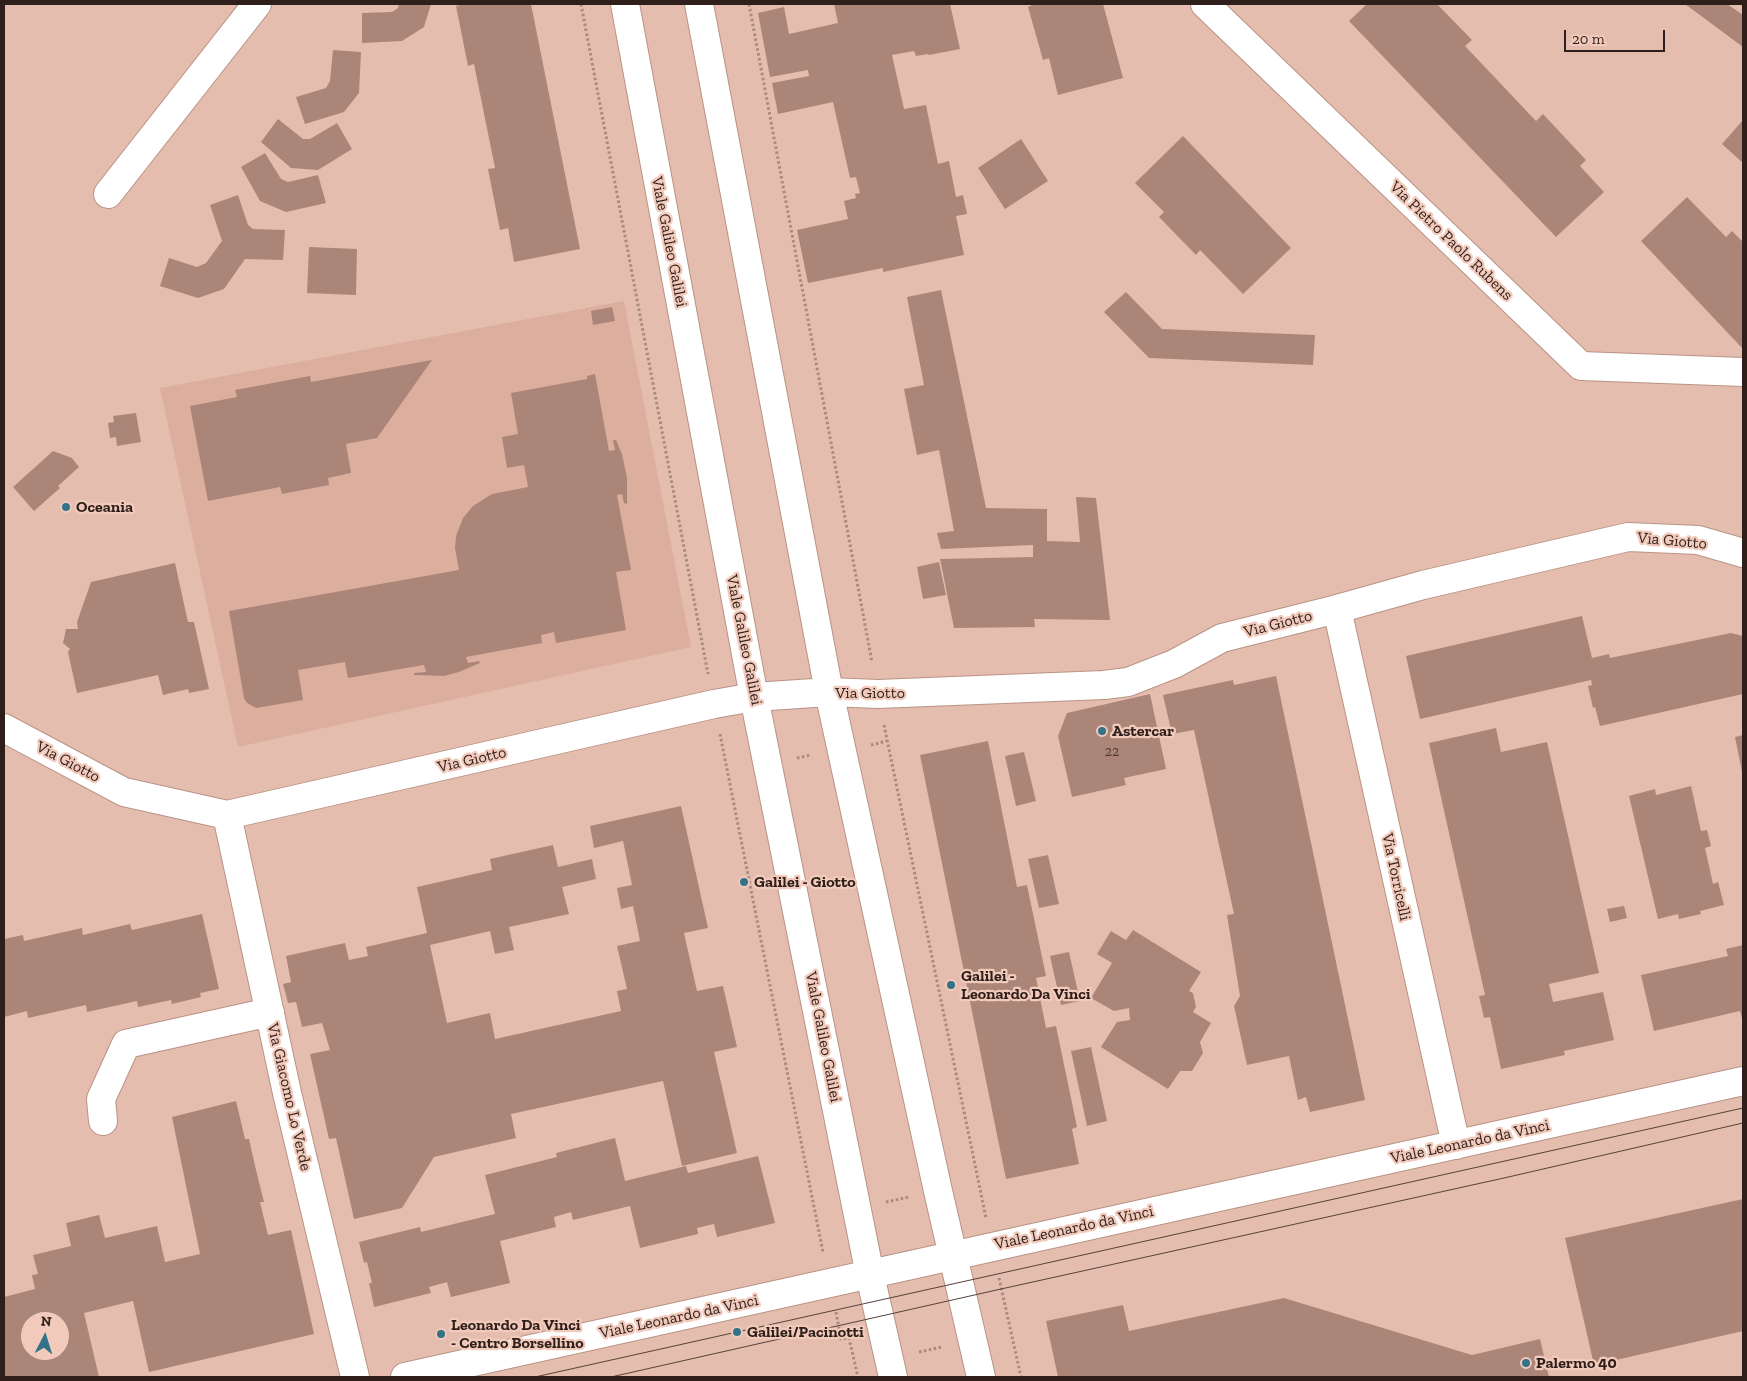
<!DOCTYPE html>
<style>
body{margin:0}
#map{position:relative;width:1747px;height:1381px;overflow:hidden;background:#e5bdae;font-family:"Zilla Slab",serif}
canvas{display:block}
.frame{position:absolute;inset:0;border:5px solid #2e1f1a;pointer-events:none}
.north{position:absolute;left:20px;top:1311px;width:50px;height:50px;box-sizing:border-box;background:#f2cabb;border:1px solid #a4867b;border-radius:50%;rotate:5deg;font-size:14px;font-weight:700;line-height:20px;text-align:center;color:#2e1f1a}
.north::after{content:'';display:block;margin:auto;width:18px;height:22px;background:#337387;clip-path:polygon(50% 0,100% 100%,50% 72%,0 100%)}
.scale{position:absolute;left:1564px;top:30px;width:101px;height:22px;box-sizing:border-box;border:2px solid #2e1f1a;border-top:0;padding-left:6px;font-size:15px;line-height:18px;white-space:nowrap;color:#2e1f1a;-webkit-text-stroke:4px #f2cabb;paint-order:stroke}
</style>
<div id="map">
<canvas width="1747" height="1381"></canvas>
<div class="frame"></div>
<div class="north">N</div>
<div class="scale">20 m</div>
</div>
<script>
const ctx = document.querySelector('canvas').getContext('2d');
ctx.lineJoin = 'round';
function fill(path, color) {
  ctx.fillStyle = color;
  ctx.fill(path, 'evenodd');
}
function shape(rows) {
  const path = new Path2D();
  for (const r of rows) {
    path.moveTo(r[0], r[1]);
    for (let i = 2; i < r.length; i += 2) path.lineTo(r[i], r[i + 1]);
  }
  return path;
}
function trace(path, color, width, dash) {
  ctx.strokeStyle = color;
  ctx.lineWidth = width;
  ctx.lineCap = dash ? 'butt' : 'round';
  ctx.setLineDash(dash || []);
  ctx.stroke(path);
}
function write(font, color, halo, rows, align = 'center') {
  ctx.font = font + ' "Zilla Slab",serif';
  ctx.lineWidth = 4.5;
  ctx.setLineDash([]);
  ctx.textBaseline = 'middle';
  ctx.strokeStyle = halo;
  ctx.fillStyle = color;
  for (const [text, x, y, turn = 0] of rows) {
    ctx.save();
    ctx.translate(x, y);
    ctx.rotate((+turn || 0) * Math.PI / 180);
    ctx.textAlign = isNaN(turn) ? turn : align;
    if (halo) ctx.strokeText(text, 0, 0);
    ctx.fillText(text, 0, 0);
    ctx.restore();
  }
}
fill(shape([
 [624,301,691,647,238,747,160,388]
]), '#dcae9e');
fill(shape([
 [399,4,431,4,424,27,402,41,362,43,362,13,392,12,398,8],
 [463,4,531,4,580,249,514,262,508,228,500,230,488,169,495,168,474,64,468,66,456,6],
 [834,4,950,4,960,49,929,55,928,54,916,56,914,51,892,55,904,109,926,105,938,164,949,161,956,197,963,195,967,214,956,216,964,255,883,272,883,268,808,283,797,230,848,219,844,201,856,198,855,194,860,193,856,177,850,178,833,102,778,114,772,83,809,76,808,70,770,77,758,13,784,7,789,34,838,23],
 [1034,4,1103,4,1123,78,1058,95,1049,58,1043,60,1028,7],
 [1367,4,1437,4,1472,40,1465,46,1536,121,1543,114,1586,160,1580,166,1604,192,1556,237,1349,21],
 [1685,4,1727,4,1743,15,1743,47],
 [333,50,361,52,359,93,344,112,305,124,296,97,326,88,330,81],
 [278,119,303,139,310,139,337,123,352,149,318,170,291,168,261,142],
 [1743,120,1743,163,1722,144],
 [1183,136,1291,248,1243,294,1200,250,1196,255,1159,217,1164,212,1135,183],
 [1021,139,1048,181,1005,209,978,168],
 [265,153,281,179,288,182,318,175,326,203,286,212,260,201,241,167],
 [238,195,248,225,253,229,285,230,283,260,245,259,224,289,198,298,160,286,169,258,197,267,206,263,222,241,210,205],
 [1687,197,1726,237,1732,231,1743,242,1743,349,1641,241],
 [309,247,357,249,356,295,307,293],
 [941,290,986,508,1047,509,1047,541,1080,542,1076,497,1096,498,1110,620,1034,619,1035,627,954,628,940,559,1033,557,1033,545,941,549,937,533,954,531,939,450,917,455,904,389,924,385,907,297],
 [1126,292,1162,329,1315,335,1313,365,1149,358,1104,312],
 [612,307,615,321,593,325,591,311],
 [432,360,377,438,346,444,351,473,328,478,329,485,282,494,280,487,208,501,190,406,237,397,235,390,310,376,311,382],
 [595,374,609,451,615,450,613,440,616,440,622,454,627,478,627,504,624,503,622,494,617,495,631,570,616,572,626,630,556,643,554,632,541,635,542,643,466,657,468,663,479,661,480,663,459,672,444,676,414,675,414,673,426,672,424,665,348,678,345,662,298,670,303,700,256,708,247,703,244,698,229,611,459,570,455,548,456,536,463,518,473,506,492,494,528,487,524,465,507,468,502,437,518,434,511,393,587,379,587,376],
 [136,413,141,442,117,446,116,437,110,438,108,423,114,422,113,416],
 [53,451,72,458,79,467,58,486,60,488,34,511,13,487],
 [939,562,946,595,923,599,917,567],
 [175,563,188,622,194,622,209,689,189,693,188,689,163,695,158,675,77,693,68,652,70,649,63,643,66,629,78,629,77,622,91,582],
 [1582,616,1592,658,1609,654,1610,658,1731,633,1743,636,1743,694,1600,726,1595,707,1593,708,1588,686,1592,685,1591,680,1420,719,1406,656],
 [1276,676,1365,1100,1310,1112,1306,1097,1298,1100,1289,1056,1247,1065,1234,1006,1240,996,1227,915,1234,914,1194,730,1172,734,1163,695,1233,680,1234,685],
 [1150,694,1166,769,1124,778,1126,785,1072,797,1058,736,1067,713],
 [1496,728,1501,752,1547,742,1599,973,1549,984,1553,1002,1603,992,1614,1040,1564,1051,1565,1055,1501,1069,1490,1017,1484,1018,1479,996,1485,995,1429,743],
 [1743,735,1743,772,1742,772,1735,737],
 [988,741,1017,887,1027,885,1046,976,1036,978,1046,1028,1056,1026,1077,1127,1072,1129,1079,1164,1006,1179,920,755],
 [1024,752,1036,801,1016,806,1005,756],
 [1691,786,1701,831,1707,830,1711,846,1705,848,1713,884,1718,882,1724,905,1700,911,1701,914,1679,919,1678,914,1658,919,1629,796,1655,789,1656,795],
 [681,806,708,928,684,933,697,991,723,986,737,1047,714,1052,737,1153,682,1166,663,1081,511,1114,516,1138,434,1157,402,1208,354,1219,336,1138,329,1139,310,1054,330,1050,322,1023,302,1027,296,1002,288,1003,283,984,291,982,286,956,345,943,349,960,368,956,366,947,427,933,417,887,492,870,490,859,553,845,558,867,592,859,596,879,562,887,569,914,509,927,514,950,495,954,490,931,430,945,447,1023,490,1013,495,1039,621,1011,617,991,627,989,617,946,640,941,633,906,621,909,617,888,632,885,623,841,594,848,590,826],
 [1048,855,1059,904,1039,908,1028,859],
 [1624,906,1627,918,1610,922,1607,909],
 [202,914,219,989,200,993,201,997,172,1004,171,1000,138,1007,137,1001,87,1012,86,1005,28,1018,27,1011,4,1017,4,939,23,935,24,941,82,928,83,935,130,924,132,930],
 [1133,930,1201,972,1189,991,1193,993,1196,1007,1193,1012,1211,1023,1200,1042,1203,1053,1192,1071,1180,1071,1168,1089,1101,1047,1117,1022,1130,1020,1129,1008,1114,1011,1091,998,1112,963,1097,954,1111,931,1126,940],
 [1743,945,1743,1022,1740,1011,1654,1031,1641,975,1728,956,1726,949],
 [1069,952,1080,1001,1061,1005,1050,956],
 [1091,1047,1107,1121,1087,1126,1071,1051],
 [236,1101,245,1139,249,1139,256,1170,264,1202,260,1202,268,1235,291,1230,314,1334,149,1372,133,1301,84,1313,99,1377,4,1377,4,1297,35,1289,32,1275,38,1274,33,1255,71,1246,66,1223,99,1215,105,1238,157,1226,165,1262,200,1254,172,1117],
 [30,1321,60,1321,60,1351,30,1351],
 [615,1138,625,1181,686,1166,688,1173,758,1156,775,1223,717,1237,714,1224,697,1228,698,1234,640,1248,630,1206,573,1220,571,1212,554,1217,556,1227,500,1241,510,1283,451,1297,447,1282,429,1287,431,1293,374,1307,369,1283,372,1283,367,1262,364,1263,359,1242,420,1227,421,1232,495,1214,485,1175,557,1157,556,1153],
 [1743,1199,1743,1331,1594,1365,1565,1238],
 [1284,1298,1472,1355,1540,1339,1549,1377,1058,1377,1046,1321,1123,1305,1129,1331]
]), '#ab8678');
const minor = shape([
 [625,4,754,697,870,1275,893,1377],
 [699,4,829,692,938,1191,981,1377],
 [1205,4,1581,366,1743,372],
 [108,194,257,4],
 [1337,609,1456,1145],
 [4,728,124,792,227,815,714,704,754,697,829,692,878,694,1104,685,1128,682,1174,664,1222,638,1337,609,1423,585,1628,537,1698,540,1743,553],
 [227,815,287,1093,355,1377],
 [103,1121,101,1099,126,1044,270,1012],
 [405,1377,1743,1081]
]);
trace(minor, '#b99385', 30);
trace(shape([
 [581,4,708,674],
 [749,4,872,662],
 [884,725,986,1218],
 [720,734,823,1252],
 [871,745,887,741],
 [797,758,811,755],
 [886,1202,909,1197],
 [999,1278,1021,1377],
 [836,1312,841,1339,849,1338,858,1377],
 [919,1352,942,1347]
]), '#a98a7e', 3, [2.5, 2.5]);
trace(minor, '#fff', 28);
trace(shape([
 [535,1377,1743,1108],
 [611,1377,1001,1289,1504,1178,1743,1123]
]), '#55413a', 1);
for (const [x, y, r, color] of [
 [66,507,5,"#337387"],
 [1102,731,5,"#337387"],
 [744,882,5,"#337387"],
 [951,985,5,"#337387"],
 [737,1332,5,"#337387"],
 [441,1334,5,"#337387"],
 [1526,1363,5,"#337387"]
]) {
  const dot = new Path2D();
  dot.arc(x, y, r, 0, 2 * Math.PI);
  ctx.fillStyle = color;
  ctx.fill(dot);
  trace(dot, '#f2cabb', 2);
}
write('14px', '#4d3932', null, [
 ["22",1112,752]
]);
write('16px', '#2e1f1a', '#f2cabb', [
 ["Via Pietro Paolo Rubens",1451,241,44],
 ["Viale Galileo Galilei",669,242,79],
 ["Via Giotto",1672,541,5],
 ["Via Giotto",1278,624,-14],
 ["Viale Galileo Galilei",744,640,79],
 ["Via Giotto",870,693],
 ["Via Giotto",472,760,-13],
 ["Via Giotto",68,762,28],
 ["Via Torricelli",1396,877,78],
 ["Viale Galileo Galilei",823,1037,79],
 ["Via Giacomo Lo Verde",289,1097,77],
 ["Viale Leonardo da Vinci",1470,1142,-12],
 ["Viale Leonardo da Vinci",1074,1228,-12],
 ["Viale Leonardo da Vinci",679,1317,-12]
]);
write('bold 16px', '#2e1f1a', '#f2cabb', [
 ["Oceania",76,507],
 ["Astercar",1112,731],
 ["Galilei - Giotto",754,882],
 ["Galilei -",961,976],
 ["Leonardo Da Vinci",961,994],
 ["Leonardo Da Vinci",451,1325],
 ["- Centro Borsellino",451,1343],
 ["Galilei/Pacinotti",747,1332],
 ["Palermo 40",1536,1363]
], 'left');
</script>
